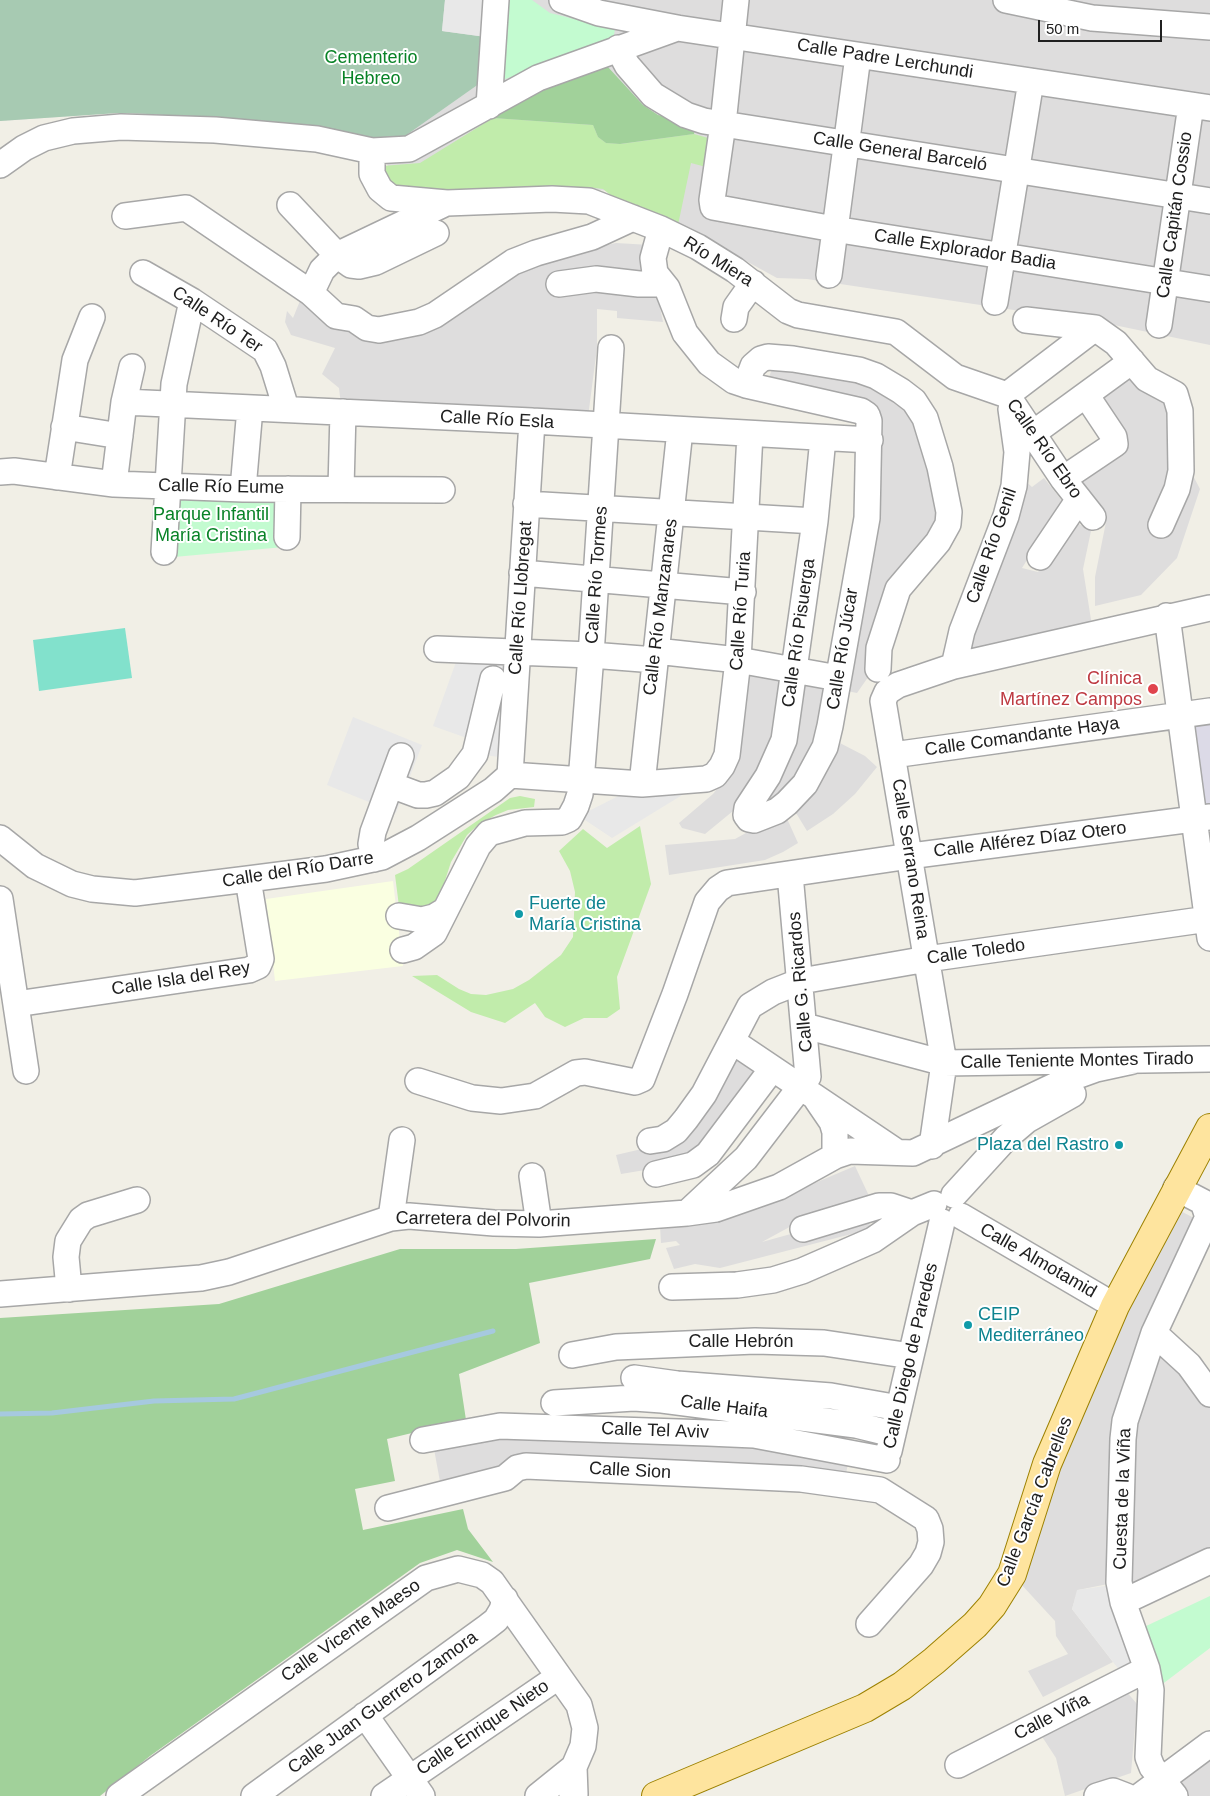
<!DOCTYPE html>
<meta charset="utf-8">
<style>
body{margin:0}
#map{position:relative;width:1210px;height:1796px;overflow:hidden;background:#f1efe6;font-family:Helvetica,sans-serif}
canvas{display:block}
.scale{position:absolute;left:1038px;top:20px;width:124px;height:22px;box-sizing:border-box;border:2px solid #202020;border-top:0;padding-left:6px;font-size:15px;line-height:18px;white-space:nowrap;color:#202020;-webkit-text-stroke:4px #fff;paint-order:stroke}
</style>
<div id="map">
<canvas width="1210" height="1796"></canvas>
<div class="scale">50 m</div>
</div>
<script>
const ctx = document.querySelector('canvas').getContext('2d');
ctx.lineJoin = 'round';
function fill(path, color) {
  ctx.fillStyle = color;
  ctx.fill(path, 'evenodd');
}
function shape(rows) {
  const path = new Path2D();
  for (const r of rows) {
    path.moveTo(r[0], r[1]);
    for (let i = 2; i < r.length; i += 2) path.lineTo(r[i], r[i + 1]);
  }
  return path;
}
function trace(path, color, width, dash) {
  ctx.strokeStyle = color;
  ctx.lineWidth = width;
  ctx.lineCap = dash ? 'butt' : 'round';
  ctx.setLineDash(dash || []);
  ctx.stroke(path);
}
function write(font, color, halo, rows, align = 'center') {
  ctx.font = font + ' Helvetica,sans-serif';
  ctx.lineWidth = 4;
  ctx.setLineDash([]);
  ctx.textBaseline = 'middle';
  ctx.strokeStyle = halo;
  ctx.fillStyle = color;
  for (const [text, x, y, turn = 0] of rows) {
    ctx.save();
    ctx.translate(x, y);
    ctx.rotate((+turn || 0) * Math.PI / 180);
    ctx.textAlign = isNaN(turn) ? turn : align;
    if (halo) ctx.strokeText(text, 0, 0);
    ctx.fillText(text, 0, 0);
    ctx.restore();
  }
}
fill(shape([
 [0,0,1210,0,1210,345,1114,325,807,279,777,278,684,227,609,191,580,188,412,195,388,168,383,140,219,119,149,114,118,113,0,121],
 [616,243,650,245,646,292,658,297,663,322,617,318,617,311,597,309,597,348,588,417,341,405,339,388,322,374,335,348,291,335,285,322,287,311,293,318,302,296,361,334,536,259],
 [773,366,860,380,886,392,910,412,919,436,942,519,906,568,892,576,884,593,878,663,857,693,842,690,874,413,767,383],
 [1132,376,1155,399,1171,400,1177,445,1200,489,1177,558,1141,595,1095,606,1095,577,1106,522,1101,509,1078,483,1128,444,1098,397],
 [1021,477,1032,487,1044,478,1063,502,1022,568,1038,572,1072,520,1091,531,1083,569,1092,626,978,654,964,650],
 [745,673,787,680,778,743,755,784,733,811,705,834,682,828,679,823,713,794,725,779],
 [799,684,826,687,811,748,788,793,759,806],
 [836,741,865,756,877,767,855,794,833,814,807,831,793,808,809,797,821,783],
 [784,812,798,843,783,852,765,860,669,875,665,845,735,839],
 [733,1053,764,1074,706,1154,681,1164,621,1174,616,1155,646,1148],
 [855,1166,870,1198,795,1224,762,1242,866,1213,871,1229,720,1268,695,1264,674,1269,666,1248,680,1245,676,1241,661,1243,660,1226,782,1197],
 [1169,1205,1194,1218,1125,1378,1113,1583,1078,1590,1072,1609,1113,1662,1043,1697,1028,1671,1068,1654,1056,1636,1055,1621,1020,1583,1040,1497],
 [1158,1353,1210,1400,1210,1550,1130,1585,1137,1417],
 [659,1434,849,1457,845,1480,503,1473,441,1487,434,1449,502,1436],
 [1126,1691,1137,1704,1131,1773,1065,1796,1056,1758,1039,1732],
 [1210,1757,1210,1796,1158,1796]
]), '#dedddd');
fill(shape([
 [393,881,403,966,275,981,266,899]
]), '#faffe1');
fill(shape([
 [493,118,593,125,598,137,606,143,621,144,694,134,708,138,706,167,691,163,678,225,619,202,603,189,587,187,406,194,394,192,382,166,420,163],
 [520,796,535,799,534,807,508,810,496,815,479,824,467,835,451,862,440,896,432,908,400,914,395,875,408,869,510,798],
 [640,826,651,884,617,977,620,1009,607,1018,584,1018,565,1027,545,1017,535,1003,505,1023,471,1012,412,976,437,975,459,989,471,994,486,995,513,989,529,980,561,955,573,937,575,892,570,871,559,851,583,829,607,848]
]), '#c1ecab');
fill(shape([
 [607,66,643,105,658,115,696,124,694,134,620,144,606,143,598,137,593,125,493,118,505,103],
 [656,1239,650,1259,529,1283,540,1343,459,1374,466,1420,387,1439,395,1481,355,1489,363,1530,463,1509,468,1529,493,1562,457,1550,420,1563,150,1756,100,1796,0,1796,0,1318,219,1304,400,1249,516,1249]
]), '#a1d19a');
fill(shape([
 [0,0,445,0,442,31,486,37,483,81,405,136,383,140,219,119,149,114,118,113,0,121]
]), '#a7cab2');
fill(shape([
 [504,0,532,0,550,13,615,29,613,40,497,82],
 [178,496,278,496,284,547,174,557],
 [1210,1596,1210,1648,1152,1692,1144,1627]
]), '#c3fbd0');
fill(shape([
 [125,628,132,678,39,691,33,640]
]), '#82e1cc');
fill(shape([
 [445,0,496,0,486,37,442,31],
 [456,662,507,664,500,757,475,754,478,742,433,726],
 [353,717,422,745,396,813,327,785],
 [644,783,697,786,612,838,579,816],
 [1112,1585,1135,1646,1132,1666,1120,1671,1072,1609,1077,1590]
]), '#e8e8e8');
fill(shape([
 [1210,717,1210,807,1197,809,1186,720]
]), '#dcdae7');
trace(shape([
 [0,1414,52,1413,154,1401,234,1399,493,1331]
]), '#a6c9df', 5);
const minor = shape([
 [562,0,599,13,677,28,1210,108],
 [736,0,723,124,712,200,713,207,834,229,1210,289],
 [1006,0,1092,18,1210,27],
 [618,48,627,65,653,95,686,115,704,121,1210,201],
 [489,106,496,0],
 [372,151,372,174,380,189,391,198,447,203,552,199,589,201,661,229,698,247,735,270,788,311,798,315,896,332,955,377,1007,395,1063,479,1093,517],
 [0,165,24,148,44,138,73,131,121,127,215,130,317,139,372,151,409,149,538,78,677,28],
 [290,205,337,255,351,265,359,266,376,262,436,233],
 [125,216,186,208,311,293,336,316,354,319,367,328,379,330,419,322,435,315,513,262,536,253,592,237,633,218],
 [661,229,653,258,655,273,667,288,685,333,709,363,734,381,746,385,861,411,867,415,869,421,867,518,830,726,825,747,805,784,787,803,777,811,754,820,749,819,746,815,747,808,768,776,784,740,815,521,823,438],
 [143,273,192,301,265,350,273,366,286,408],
 [829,275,858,56],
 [559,284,596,279,639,284,663,284],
 [311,293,322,270,337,255,444,204],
 [995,302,1031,81],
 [734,319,736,307,753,283],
 [1026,320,1095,328,1116,343,1147,379,1175,394,1180,411,1181,471,1177,489,1161,525],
 [1159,325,1191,105],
 [746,385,753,366,761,359,768,357,793,359,859,370,876,376,901,391,914,401,925,418,940,467,949,512,948,524,938,542,898,589,879,648,878,669],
 [1007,395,1095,328],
 [124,402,532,421,870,440],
 [64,427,120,436],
 [1032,434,1132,361],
 [0,472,14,471,114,484,243,489,442,490],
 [57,477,75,360,92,317],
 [1063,479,1115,444,1114,437,1086,395],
 [114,484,124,402,132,367],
 [341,488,343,412],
 [243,489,250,408],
 [526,504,815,521],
 [287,537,288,489],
 [164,552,174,384,192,301],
 [1040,557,1079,499],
 [522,573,743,592],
 [1167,616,1210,938],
 [437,649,591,655,655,660],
 [656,651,738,660,838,678],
 [954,666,962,631,1006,516,1014,486,1017,452,1011,409],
 [893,755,1210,711],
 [510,775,642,784,706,779,715,775,722,766,727,755,738,660,750,434],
 [510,775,532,421],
 [642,784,680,430],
 [391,785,418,795,426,795,435,793,458,777,475,754,493,679],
 [0,838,35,866,72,884,92,889,135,893,248,879,326,869,382,857,418,838,493,790,510,775],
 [374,859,371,844,373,832,401,756],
 [0,899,26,1071],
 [399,916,422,920,434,917,444,911],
 [403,950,414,947,434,933,478,846,489,833,525,823,562,822,569,819,576,806,580,794,591,655,611,348],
 [16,1004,249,970,258,966,261,959,248,879],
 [805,1026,944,1063,1210,1059],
 [732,1041,897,1152],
 [418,1081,472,1098,501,1101,535,1096,576,1073,585,1072,635,1082,642,1079,675,994,707,902,718,889,727,883,910,856,1210,817],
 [817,1100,832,1122,835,1132,835,1156],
 [650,1141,663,1139,676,1131,686,1119,704,1094,750,1006,773,992,801,981,927,959,1208,919],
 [932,1146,944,1063,883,701,887,692,898,685,954,666,1210,608],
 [656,1174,693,1165,708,1154,772,1069],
 [532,1176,539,1224],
 [954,1195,1007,1137,1027,1120,1073,1094],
 [687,1213,746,1158,808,1077,790,874],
 [961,1216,1115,1306],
 [391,1218,402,1140],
 [803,1229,879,1206,891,1206,912,1213],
 [672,1287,737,1285,773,1280,802,1271,873,1240,912,1213,934,1204],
 [69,1289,66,1257,68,1241,81,1220,88,1215,137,1200],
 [0,1294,201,1278,229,1272,391,1218,409,1216,494,1223,539,1224,687,1213,716,1209,779,1187,835,1156,850,1151,913,1153,1071,1078,1096,1069,1133,1061],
 [1154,1333,1189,1365,1210,1394],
 [572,1355,616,1347,755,1341,824,1343,911,1356],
 [634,1378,677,1384,831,1396,899,1408],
 [554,1403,634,1398,662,1400,856,1425,893,1434],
 [423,1440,500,1426,708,1433,754,1435,887,1460],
 [889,1451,942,1222],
 [388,1508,505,1478,517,1468,526,1466,801,1479,880,1490,926,1519,930,1529,931,1542,928,1553,921,1565,869,1624],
 [1123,1602,1210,1561],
 [365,1715,422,1796],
 [958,1765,1147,1669],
 [119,1796,426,1578,458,1569,482,1575,492,1582,579,1705,585,1728,583,1746,574,1767,575,1794,572,1796],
 [254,1796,487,1627,496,1620,502,1610,505,1599],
 [384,1796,558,1677],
 [538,1796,574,1767],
 [1097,1796,1113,1791,1126,1796],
 [1140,1796,1210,1744],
 [1175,1796,1152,1767,1148,1757,1151,1690,1147,1669,1123,1602,1119,1582,1123,1439,1125,1421,1154,1333,1208,1217,1203,1202,1176,1188]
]);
const major = shape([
 [656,1796,865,1708,902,1686,934,1661,975,1625,992,1606,1012,1574,1047,1464,1115,1306,1210,1128]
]);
trace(minor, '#a7a7a7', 28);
trace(major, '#9c8100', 30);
trace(minor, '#fff', 25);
trace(major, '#fee49e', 28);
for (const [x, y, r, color] of [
 [1153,689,6,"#e0444e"],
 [519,914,5,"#0f9aa8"],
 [1119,1145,5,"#0f9aa8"],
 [968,1325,5,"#0f9aa8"]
]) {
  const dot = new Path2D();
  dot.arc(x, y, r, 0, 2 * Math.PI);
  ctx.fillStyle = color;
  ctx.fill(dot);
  trace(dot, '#fff', 2);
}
write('18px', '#098327', '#fff', [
 ["Cementerio",371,58],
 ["Hebreo",371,79],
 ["Parque Infantil",211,515],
 ["María Cristina",211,536]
]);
write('18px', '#202020', '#fff', [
 ["Calle Padre Lerchundi",885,59,9],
 ["Calle General Barceló",900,152,9],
 ["Calle Capitán Cossio",1175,215,-82],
 ["Calle Explorador Badia",965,250,9],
 ["Río Miera",718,262,32],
 ["Calle Río Ter",217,320,34],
 ["Calle Río Esla",497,420,3],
 ["Calle Río Ebro",1044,449,55],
 ["Calle Río Eume",221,487,1],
 ["Calle Río Genil",992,546,-71],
 ["Calle Río Tormes",597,575,-86],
 ["Calle Río Llobregat",521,598,-86],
 ["Calle Río Manzanares",661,607,-83],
 ["Calle Río Turia",741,611,-86],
 ["Calle Río Pisuerga",799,633,-82],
 ["Calle Río Júcar",843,649,-81],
 ["Calle Comandante Haya",1022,737,-8],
 ["Calle Alférez Díaz Otero",1030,840,-7],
 ["Calle Serrano Reina",910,859,81],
 ["Calle del Río Darre",298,870,-9],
 ["Calle Toledo",976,952,-8],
 ["Calle Isla del Rey",181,979,-9],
 ["Calle G. Ricardos",801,982,-95],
 ["Calle Teniente Montes Tirado",1077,1061,-1],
 ["Carretera del Polvorin",483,1220,1],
 ["Calle Almotamid",1038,1261,30],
 ["Calle Hebrón",741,1342],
 ["Calle Diego de Paredes",911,1356,-77],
 ["Calle Haifa",724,1407,7],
 ["Calle Tel Aviv",655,1431,2],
 ["Calle Sion",630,1471,3],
 ["Cuesta de la Viña",1123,1499,-88],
 ["Calle García Cabrelles",1035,1502,-69],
 ["Calle Vicente Maeso",351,1631,-35],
 ["Calle Juan Guerrero Zamora",383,1703,-36],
 ["Calle Viña",1052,1717,-27],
 ["Calle Enrique Nieto",483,1728,-34]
]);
write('18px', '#be3a42', '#fff', [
 ["Clínica",1142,679],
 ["Martínez Campos",1142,700]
], 'right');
write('18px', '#0d838f', '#fff', [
 ["Fuerte de",529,904],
 ["María Cristina",529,925],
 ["Plaza del Rastro",1109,1145,"right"],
 ["CEIP",978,1315],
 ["Mediterráneo",978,1336]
], 'left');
</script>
